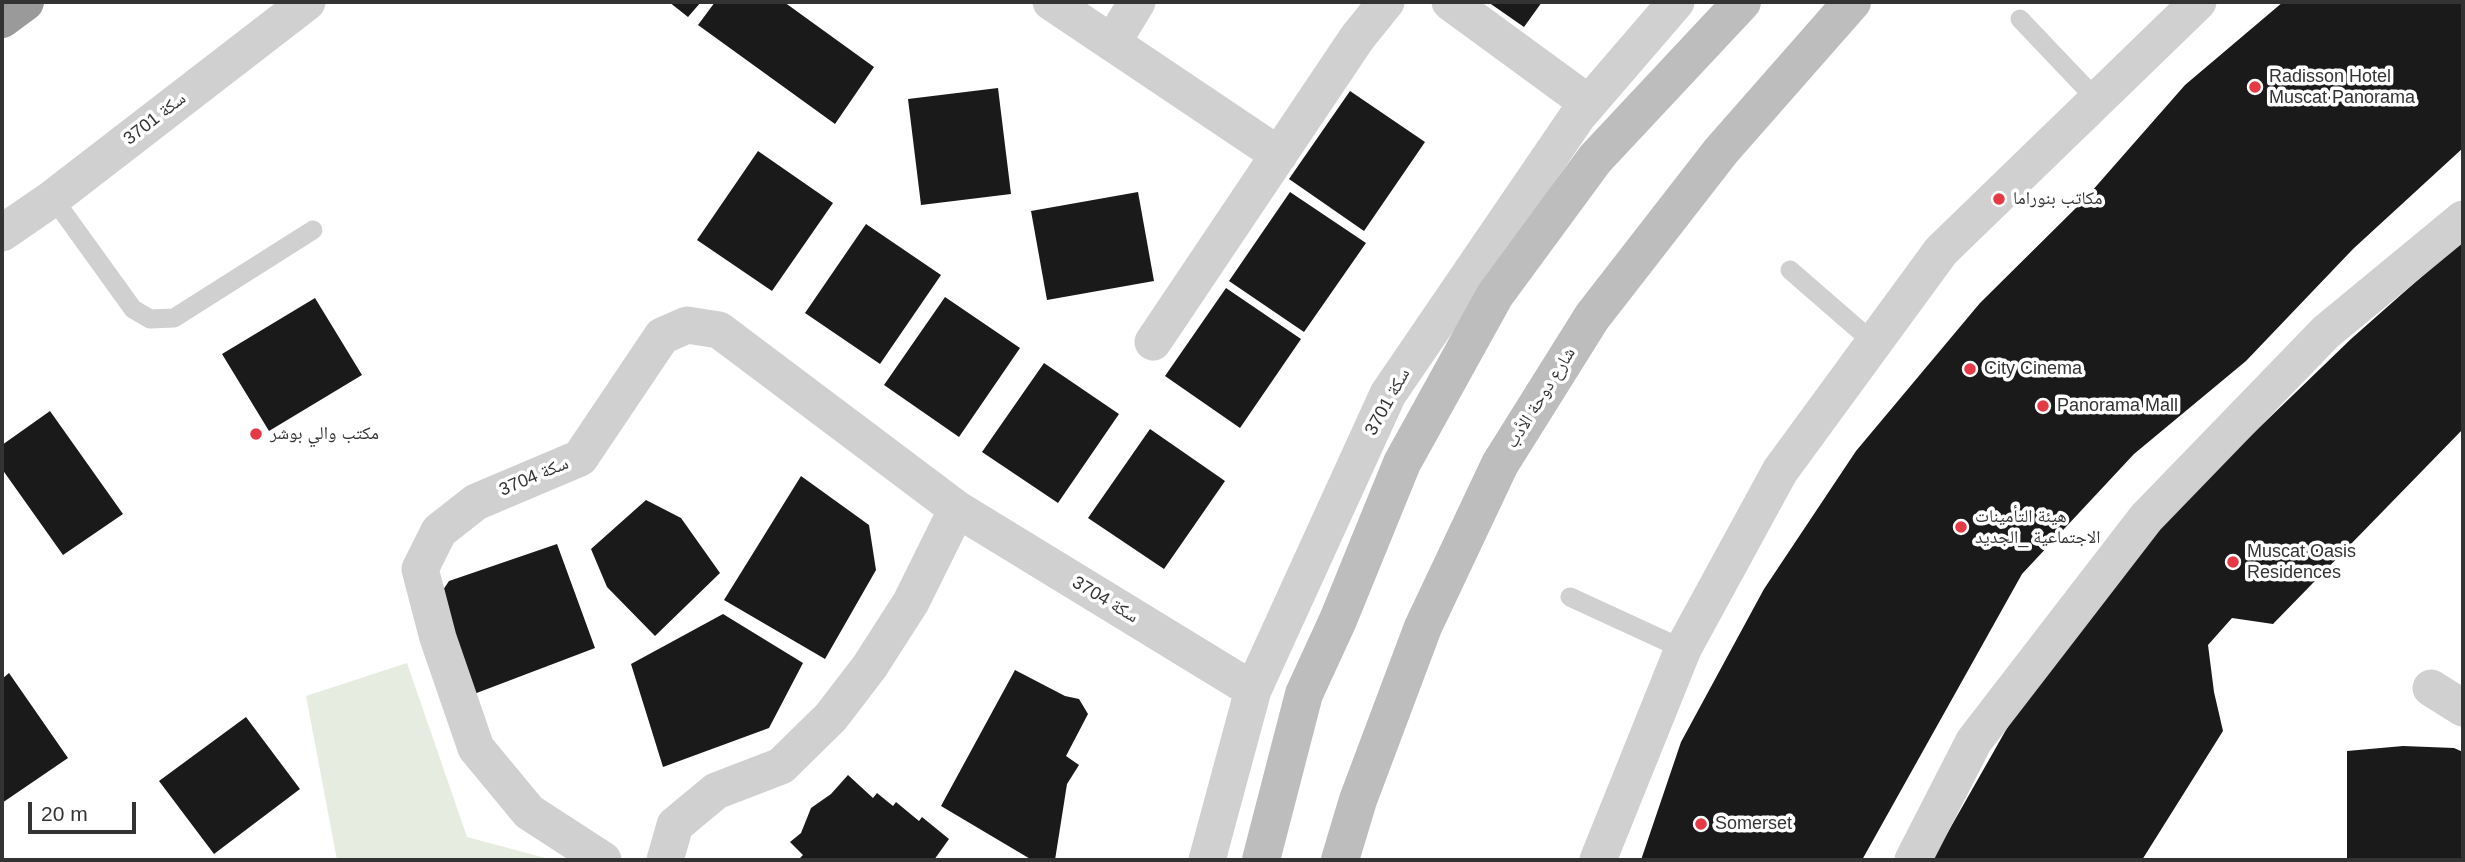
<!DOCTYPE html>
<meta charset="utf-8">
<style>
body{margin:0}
#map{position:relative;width:2465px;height:862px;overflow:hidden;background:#fff;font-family:Helvetica,sans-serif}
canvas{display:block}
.frame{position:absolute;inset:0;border:4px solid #333;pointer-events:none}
.scale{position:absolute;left:28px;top:802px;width:108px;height:32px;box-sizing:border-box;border:4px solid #333;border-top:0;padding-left:9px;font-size:21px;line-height:24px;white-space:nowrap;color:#333;-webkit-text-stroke:5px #fff;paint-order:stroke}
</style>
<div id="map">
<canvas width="2465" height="862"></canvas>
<div class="frame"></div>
<div class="scale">20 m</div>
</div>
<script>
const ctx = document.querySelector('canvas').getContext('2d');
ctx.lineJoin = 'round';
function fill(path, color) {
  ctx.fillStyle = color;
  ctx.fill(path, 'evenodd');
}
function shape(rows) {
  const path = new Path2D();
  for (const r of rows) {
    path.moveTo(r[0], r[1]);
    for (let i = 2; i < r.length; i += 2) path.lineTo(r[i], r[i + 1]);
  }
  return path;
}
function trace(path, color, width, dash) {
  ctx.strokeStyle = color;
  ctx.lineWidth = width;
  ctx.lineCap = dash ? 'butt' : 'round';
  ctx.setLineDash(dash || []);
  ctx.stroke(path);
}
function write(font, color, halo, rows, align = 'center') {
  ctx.font = font + ' Helvetica,"Noto Naskh Arabic",sans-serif';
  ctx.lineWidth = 7;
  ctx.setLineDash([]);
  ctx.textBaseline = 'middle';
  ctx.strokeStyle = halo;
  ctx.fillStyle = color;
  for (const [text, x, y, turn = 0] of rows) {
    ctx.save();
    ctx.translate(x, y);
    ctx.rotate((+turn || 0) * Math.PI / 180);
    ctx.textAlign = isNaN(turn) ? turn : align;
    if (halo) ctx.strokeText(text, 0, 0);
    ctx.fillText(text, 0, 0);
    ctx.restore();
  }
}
fill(shape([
 [407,663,467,837,553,860,337,860,306,696]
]), '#e6ecdf');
fill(shape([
 [669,2,701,2,688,17],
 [715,2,784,2,874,67,835,124,698,25],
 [1488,2,1542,2,1524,27],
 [2283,2,2463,2,2463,148,2353,249,2246,361,2134,454,2022,574,1862,860,1641,860,1681,742,1764,589,1856,451,1980,303,2084,200,2185,85],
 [998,88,1011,194,921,205,908,99],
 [1350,91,1425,142,1364,231,1289,179],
 [758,151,833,203,772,291,697,240],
 [1138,192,1154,281,1047,300,1031,211],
 [1290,192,1366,243,1304,332,1229,281],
 [866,224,941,275,880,364,805,313],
 [2463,240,2463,429,2273,624,2232,618,2208,645,2214,692,2223,731,2142,860,1932,860,2031,686,2178,506,2351,339],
 [1226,288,1301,339,1240,428,1165,376],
 [945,297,1020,348,959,437,884,385],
 [315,298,362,375,269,431,222,354],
 [1044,363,1119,414,1058,503,982,452],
 [50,411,123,514,63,555,2,469,2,445],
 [1150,429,1225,481,1164,569,1088,518],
 [801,476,869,525,876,570,825,659,724,600],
 [646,500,681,518,720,573,655,636,607,587,591,549],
 [557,544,595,648,474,694,441,593,449,581],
 [723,614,803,663,769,728,663,767,631,664],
 [1015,670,1065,696,1079,699,1088,714,1066,756,1079,765,1067,784,1055,860,1032,860,941,806],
 [9,673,68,758,2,803,2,679],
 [246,717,300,789,214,854,159,781],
 [2403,746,2454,748,2463,752,2463,860,2347,860,2347,751],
 [848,775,873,798,877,793,893,806,896,802,919,821,922,817,949,839,934,860,798,860,803,855,790,842,801,833,811,808,831,794]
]), '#1a1a1a');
trace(shape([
 [2020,19,2097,100],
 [53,198,133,309,150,319,174,318,313,230],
 [1790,270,1874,343],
 [1570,597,1683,649]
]), '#d0d0d0', 19);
trace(shape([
 [1051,2,1279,155],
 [1450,2,1588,103],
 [1112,43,1137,2],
 [2,233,53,198,307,2],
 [1153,342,1357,38,1386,2],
 [2431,688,2463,708],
 [603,860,529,812,476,748,438,638,420,569,439,531,476,502,580,458,662,336,687,325,719,330,957,509,1253,690],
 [665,860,675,825,716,791,781,766,831,717,870,666,911,602,957,509],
 [1207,860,1253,690,1388,394,1577,117,1676,2],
 [1598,860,1683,649,1780,471,1941,251,2198,2],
 [1913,860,1974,741,2146,518,2326,332,2463,219]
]), '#d0d0d0', 37);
trace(shape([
 [1261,860,1304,694,1338,620,1402,463,1495,295,1595,159,1742,2],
 [1340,860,1358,800,1423,627,1500,464,1592,317,1721,151,1852,2]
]), '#bdbdbd', 38);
trace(shape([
 [2,19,25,2]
]), '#9a9a9a', 38);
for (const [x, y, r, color] of [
 [2255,87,7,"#e63946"],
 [1999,199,7,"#e63946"],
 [1970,369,7,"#e63946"],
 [2043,406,7,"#e63946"],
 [256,434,7,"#e63946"],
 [1961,527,7,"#e63946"],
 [2233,562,7,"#e63946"],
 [1701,824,7,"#e63946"]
]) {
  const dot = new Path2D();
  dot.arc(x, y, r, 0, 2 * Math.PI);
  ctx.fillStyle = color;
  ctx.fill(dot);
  trace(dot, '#fff', 2.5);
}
write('18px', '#333', '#fff', [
 ["Radisson Hotel",2269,77],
 ["Muscat Panorama",2269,98],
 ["مكاتب بنوراما",2013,199],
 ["City Cinema",1984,369],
 ["Panorama Mall",2057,406],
 ["مكتب والي بوشر",270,434],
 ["هيئة التأمينات",1975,517],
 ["الاجتماعية _الجديد",1975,538],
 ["Muscat Oasis",2247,552],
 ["Residences",2247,573],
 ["Somerset",1715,824]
], 'left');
write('18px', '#333', '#fff', [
 ["سكة 3701",155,119,-38],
 ["شارع دوحة الأدب",1541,398,-58],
 ["سكة 3701",1388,402,-61],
 ["سكة 3704",534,477,-23],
 ["سكة 3704",1105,600,31]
]);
</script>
